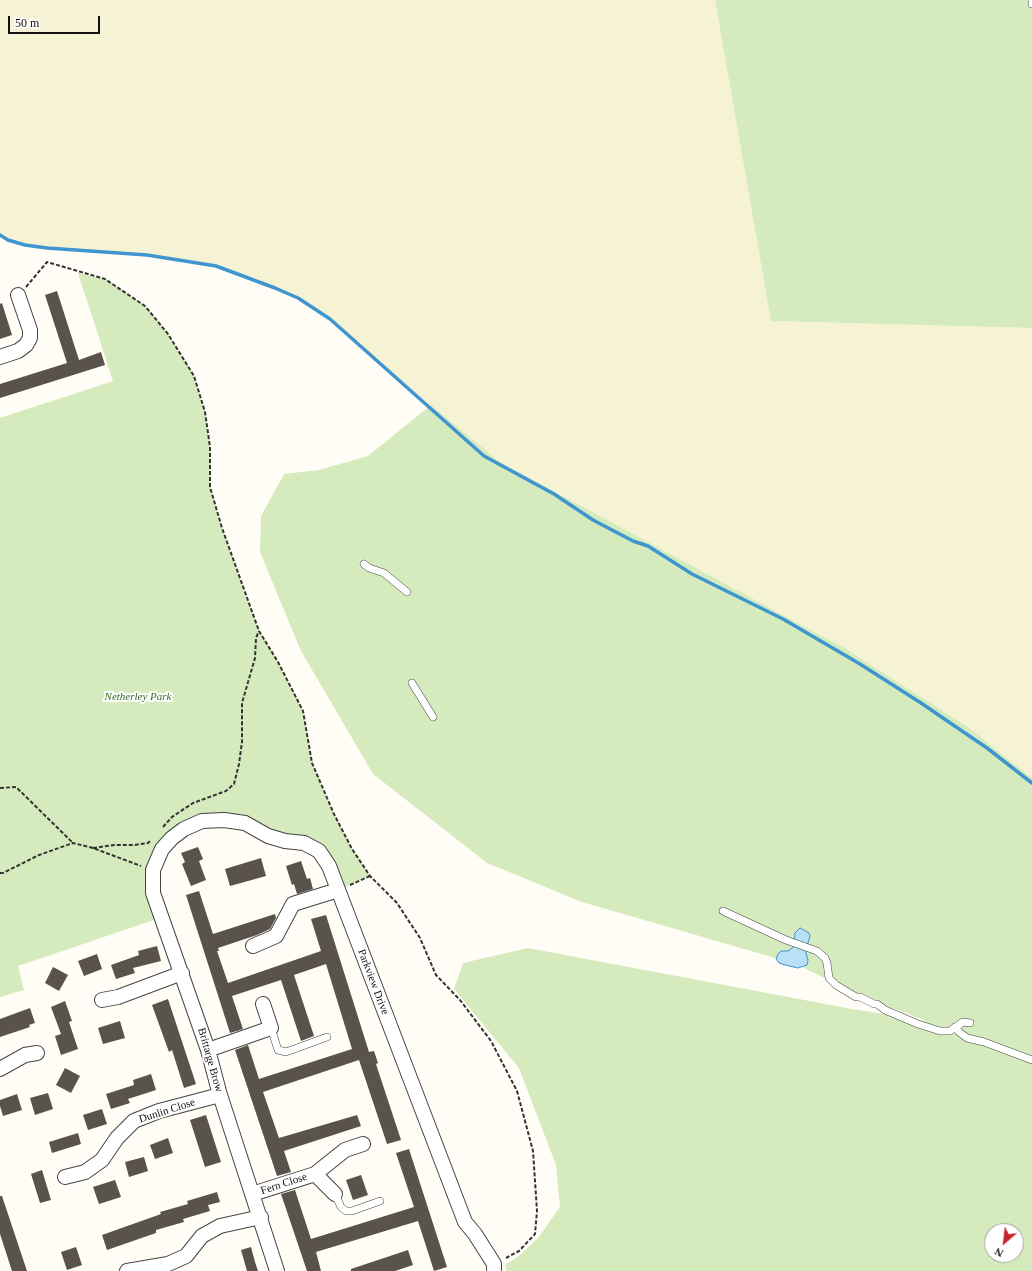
<!DOCTYPE html>
<style>
body{margin:0}
#map{position:relative;width:1032px;height:1271px;overflow:hidden;background:#fffdf5;font-family:Georgia,serif}
canvas{display:block}
.north{position:absolute;left:984px;top:1223px;width:40px;height:40px;box-sizing:border-box;background:#fff;border:1px solid #a0a0a0;border-radius:50%;rotate:208deg;font-size:11px;font-weight:700;line-height:16px;text-align:center;color:#111}
.north::after{content:'';display:block;margin:auto;width:14px;height:18px;background:#c4262e;clip-path:polygon(50% 0,100% 100%,50% 72%,0 100%)}
.scale{position:absolute;left:8px;top:16px;width:92px;height:18px;box-sizing:border-box;border:2px solid #111;border-top:0;padding-left:5px;font-size:12px;line-height:14px;white-space:nowrap;color:#111;-webkit-text-stroke:3px #fff;paint-order:stroke}
</style>
<div id="map">
<canvas width="1032" height="1271"></canvas>
<div class="north">N</div>
<div class="scale">50 m</div>
</div>
<script>
const ctx = document.querySelector('canvas').getContext('2d');
ctx.lineJoin = 'round';
function fill(path, color) {
  ctx.fillStyle = color;
  ctx.fill(path, 'evenodd');
}
function shape(rows) {
  const path = new Path2D();
  for (const r of rows) {
    path.moveTo(r[0], r[1]);
    for (let i = 2; i < r.length; i += 2) path.lineTo(r[i], r[i + 1]);
  }
  return path;
}
function trace(path, color, width, dash) {
  ctx.strokeStyle = color;
  ctx.lineWidth = width;
  ctx.lineCap = dash ? 'butt' : 'round';
  ctx.setLineDash(dash || []);
  ctx.stroke(path);
}
function write(font, color, halo, rows, align = 'center') {
  ctx.font = font + ' Georgia,serif';
  ctx.lineWidth = 4;
  ctx.setLineDash([]);
  ctx.textBaseline = 'middle';
  ctx.strokeStyle = halo;
  ctx.fillStyle = color;
  for (const [text, x, y, turn = 0] of rows) {
    ctx.save();
    ctx.translate(x, y);
    ctx.rotate((+turn || 0) * Math.PI / 180);
    ctx.textAlign = isNaN(turn) ? turn : align;
    if (halo) ctx.strokeText(text, 0, 0);
    ctx.fillText(text, 0, 0);
    ctx.restore();
  }
}
fill(shape([
 [0,0,715,0,771,321,1032,328,1032,778,968,727,846,649,500,462,431,405,428,407,330,319,298,298,275,288,215,266,147,255,47,248,25,245,8,240,0,235]
]), '#f6f3d4');
fill(shape([
 [715,0,1032,0,1032,328,771,321],
 [78,273,105,279,145,306,168,334,194,376,205,412,210,448,210,487,222,528,257,627,278,662,303,711,312,763,334,814,352,849,370,876,338,890,319,851,244,823,202,821,162,849,153,893,154,920,18,966,24,990,0,997,0,418,113,381],
 [431,405,500,462,846,649,968,727,1032,778,1032,1271,506,1271,505,1265,520,1255,538,1238,560,1207,556,1165,519,1068,454,989,463,963,528,948,852,1009,927,1021,865,998,796,964,582,902,487,863,373,774,301,651,260,552,261,516,284,474,319,470,368,456],
 [992,1231,1016,1231,1016,1255,992,1255]
]), '#d5ebbd');
const water = shape([
 [800,928,809,933,810,936,806,950,806,953,808,960,807,965,798,968,785,965,779,963,776,959,778,954,781,951,788,951,792,948,794,946,795,933,800,928]
]);
fill(water, '#b9e0f7');
trace(water, '#3f96cf', 1);
trace(shape([
 [0,235,8,240,25,245,47,248,147,255,216,266,275,288,298,298,330,319,484,456,554,494,593,520,633,541,648,546,692,574,783,619,860,664,921,703,987,748,1032,783]
]), '#3f96cf', 3.5);
fill(shape([
 [57,291,79,360,101,352,105,365,0,398,0,384,67,363,45,295],
 [2,303,12,335,0,339,0,304],
 [198,847,203,859,199,861,206,880,191,886,182,864,185,862,181,853],
 [261,858,266,876,230,886,225,869],
 [301,861,307,879,310,878,313,889,297,894,294,884,292,885,286,866],
 [199,891,213,934,275,914,276,918,270,929,257,935,218,948,219,951,217,951,228,983,321,951,311,919,326,915,369,1052,374,1051,378,1063,376,1064,401,1140,387,1144,359,1060,263,1092,279,1138,357,1115,361,1126,284,1151,291,1172,277,1176,235,1050,248,1045,259,1079,352,1049,326,964,294,975,314,1036,301,1041,281,980,232,996,243,1029,230,1033,186,895],
 [157,946,161,961,133,968,135,973,116,979,111,965,139,955,138,951],
 [97,954,102,969,84,976,78,961],
 [53,967,68,975,59,991,45,983],
 [168,999,196,1084,184,1088,172,1050,169,1052,152,1005],
 [65,1001,72,1021,69,1022,78,1049,61,1055,55,1036,61,1034,51,1007],
 [30,1008,35,1023,29,1025,30,1027,0,1037,0,1019],
 [120,1021,125,1038,103,1044,98,1028],
 [65,1068,80,1076,71,1093,56,1085],
 [151,1074,156,1090,128,1099,130,1103,111,1109,106,1094,134,1085,133,1080],
 [48,1093,53,1109,35,1115,30,1098],
 [17,1094,22,1110,3,1116,0,1106,0,1100],
 [102,1109,107,1124,88,1130,83,1115],
 [206,1115,221,1162,205,1167,190,1120],
 [78,1133,81,1144,52,1153,49,1142],
 [168,1138,173,1153,155,1159,150,1145],
 [409,1149,447,1267,434,1271,418,1221,316,1252,321,1271,307,1271,281,1194,295,1190,311,1239,414,1207,396,1153],
 [144,1157,148,1171,129,1177,125,1162],
 [42,1170,51,1200,40,1203,31,1174],
 [361,1175,368,1195,353,1200,346,1180],
 [115,1180,121,1197,99,1204,93,1187],
 [217,1192,220,1202,208,1205,210,1211,183,1219,184,1222,156,1230,156,1233,107,1250,102,1235,161,1214,160,1212,188,1204,187,1201],
 [0,1196,2,1196,27,1271,12,1271,0,1234],
 [76,1247,82,1265,67,1270,61,1252],
 [251,1247,255,1262,258,1271,247,1271,241,1250],
 [408,1250,413,1265,395,1271,351,1271,351,1269]
]), '#5a524d');
const lane = shape([
 [1032,0,1032,4],
 [364,564,369,568,384,573,407,592],
 [412,683,433,717],
 [723,911,786,940,817,951,825,958,827,963,829,978,836,985,856,997,860,997,874,1004,877,1004,885,1010,918,1024,940,1031,950,1031,963,1022,970,1023],
 [955,1027,959,1032,967,1038,984,1042,1032,1060],
 [271,1028,278,1050,286,1052,327,1037],
 [335,1194,341,1207,346,1211,352,1211,380,1201]
]);
const street = shape([
 [0,357,18,351,26,345,30,338,30,330,18,295],
 [253,946,276,936,293,904,338,890],
 [102,1000,118,997,182,973],
 [208,1050,271,1028,263,1004],
 [0,1069,25,1055,37,1053],
 [65,1177,85,1172,102,1160,117,1138,134,1121,159,1111,220,1095],
 [252,1194,315,1174],
 [335,1194,315,1174,345,1150,363,1144],
 [127,1271,168,1264,186,1256,202,1236,220,1226,261,1217],
 [277,1271,220,1095,208,1050,153,893,153,870,162,849,172,838,184,829,202,821,224,820,245,823,268,836,285,841,304,843,319,851,329,866,465,1222,475,1234,494,1264,494,1271]
]);
trace(lane, '#444', 8);
trace(street, '#444', 16);
trace(shape([
 [26,287,47,262,105,279,145,306,168,334,194,376,205,412,210,447,210,487,222,528,259,631,278,662,303,711,312,763,334,814,352,849,370,876,397,903,420,938,436,975,460,1000,491,1041,517,1091,533,1151,537,1211,535,1234,519,1251,506,1258],
 [0,788,16,787,73,843],
 [163,827,172,817,193,803,226,791,234,784,239,764,242,742,242,703,255,658,256,638,259,631],
 [93,848,114,845,134,845,148,843,150,841],
 [0,873,3,873,39,855,73,843,93,848,141,866],
 [350,885,370,876]
]), '#333', 2, [4, 2]);
trace(lane, '#fff', 7);
trace(street, '#fff', 14);
write('italic 11px', '#2f6b1f', '#fff', [
 ["Netherley Park",138,697]
]);
write('11px', '#111', '#fff', [
 ["Parkview Drive",373,982,69],
 ["Brittarge Brow",210,1060,74],
 ["Dunlin Close",167,1111,-18],
 ["Fern Close",284,1184,-18]
]);
</script>
